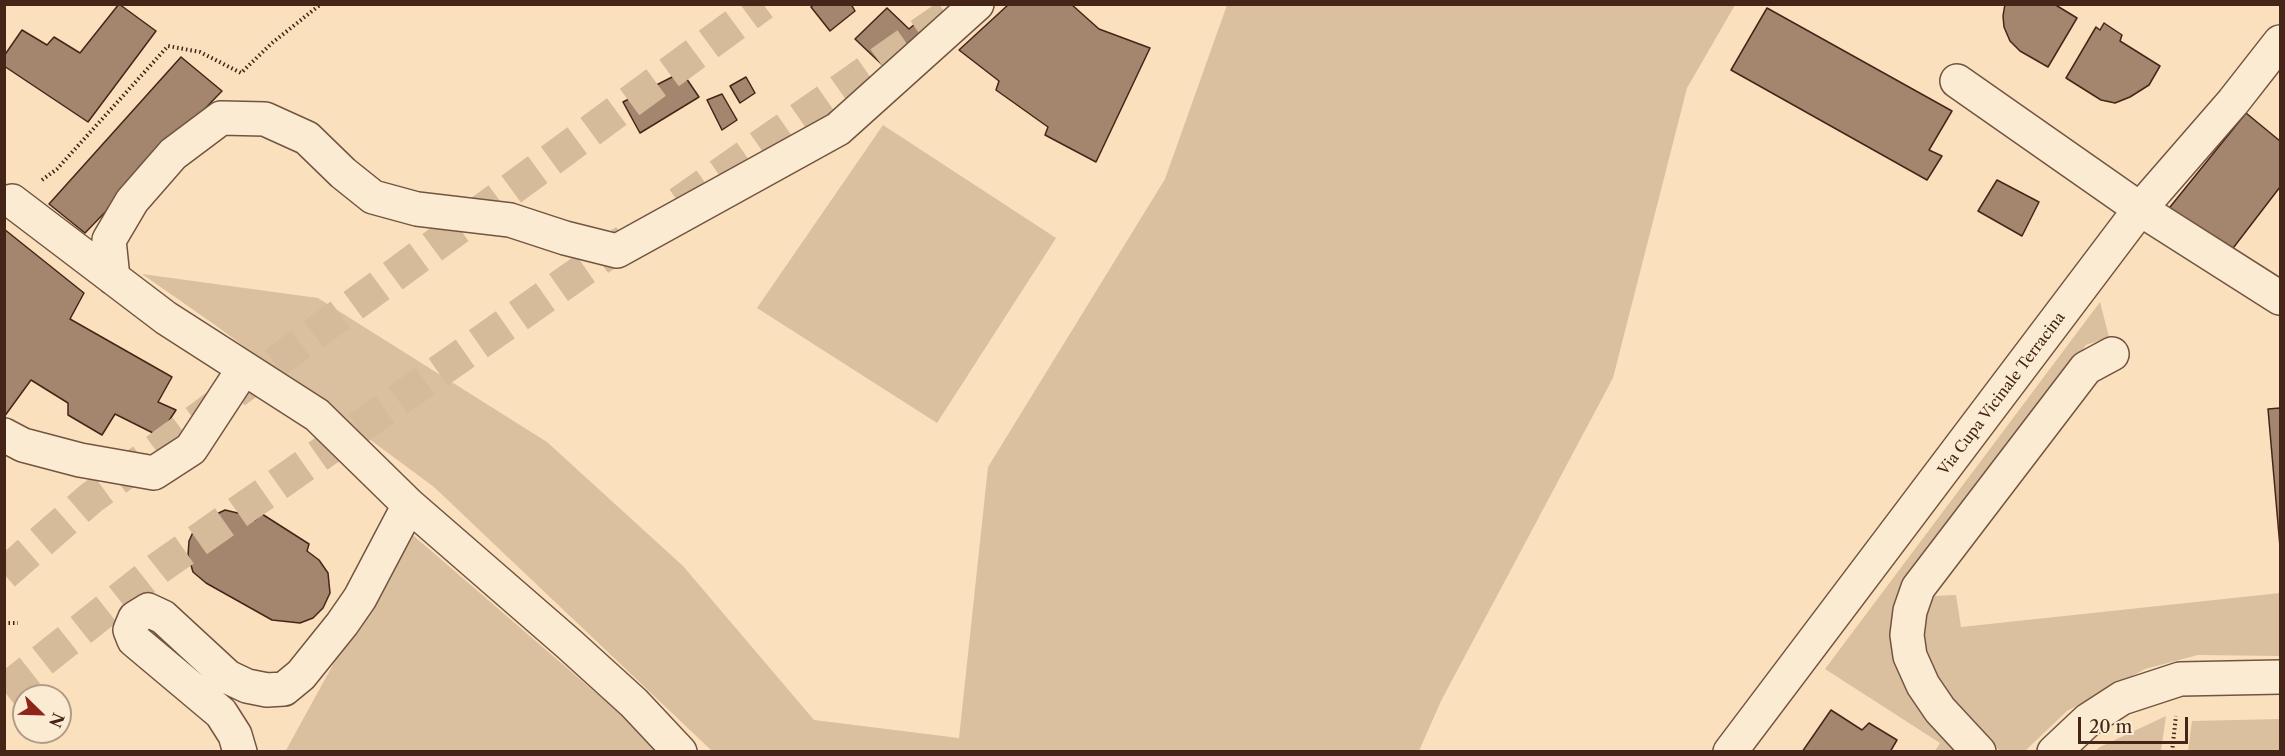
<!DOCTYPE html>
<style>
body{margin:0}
#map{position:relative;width:2285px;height:756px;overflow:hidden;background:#fae0bc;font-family:"Libre Caslon Text",serif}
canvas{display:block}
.frame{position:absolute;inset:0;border:6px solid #442518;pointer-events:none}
.north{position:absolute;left:12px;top:684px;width:60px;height:60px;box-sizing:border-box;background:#fcebd3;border:2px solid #b29c88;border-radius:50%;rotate:113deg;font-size:16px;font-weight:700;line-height:24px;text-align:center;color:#442518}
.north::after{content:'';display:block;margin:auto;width:21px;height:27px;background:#8f2418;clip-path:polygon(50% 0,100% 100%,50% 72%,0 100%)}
.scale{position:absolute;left:2078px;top:717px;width:110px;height:27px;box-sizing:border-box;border:3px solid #442518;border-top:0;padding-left:8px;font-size:18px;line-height:21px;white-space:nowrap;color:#442518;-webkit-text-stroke:4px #fcebd3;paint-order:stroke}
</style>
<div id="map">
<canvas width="2285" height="756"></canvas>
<div class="frame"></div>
<div class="north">N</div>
<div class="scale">20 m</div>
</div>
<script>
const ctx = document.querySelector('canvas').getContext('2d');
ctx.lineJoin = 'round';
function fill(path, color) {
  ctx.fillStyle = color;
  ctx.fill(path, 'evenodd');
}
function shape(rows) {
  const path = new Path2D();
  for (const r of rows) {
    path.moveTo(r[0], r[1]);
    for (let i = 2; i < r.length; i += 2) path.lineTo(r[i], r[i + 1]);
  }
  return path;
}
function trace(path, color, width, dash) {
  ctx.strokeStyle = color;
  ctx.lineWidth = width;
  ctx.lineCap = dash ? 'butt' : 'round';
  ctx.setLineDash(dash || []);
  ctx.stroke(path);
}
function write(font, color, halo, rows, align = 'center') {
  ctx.font = font + ' "Libre Caslon Text",serif';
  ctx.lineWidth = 5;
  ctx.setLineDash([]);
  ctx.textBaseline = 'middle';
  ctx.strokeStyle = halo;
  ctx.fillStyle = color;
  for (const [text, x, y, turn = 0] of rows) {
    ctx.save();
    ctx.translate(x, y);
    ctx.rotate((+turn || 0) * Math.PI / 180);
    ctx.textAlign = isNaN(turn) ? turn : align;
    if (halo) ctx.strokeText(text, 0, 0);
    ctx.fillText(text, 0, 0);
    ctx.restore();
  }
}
fill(shape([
 [1227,5,1735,5,1687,88,1613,378,1441,701,1419,751,712,751,434,487,215,325,142,274,318,298,547,442,683,566,814,720,959,738,988,467,1165,179],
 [883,125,1056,238,937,423,757,308],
 [2100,302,2109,337,2086,345,1910,584,1906,687,1932,726,1956,751,1935,751,1940,743,1825,669],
 [407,530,640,731,658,752,285,752],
 [2280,593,2280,656,2198,655,2145,669,2067,711,2025,751,2000,751,1941,689,1922,648,1924,622,1932,596,1956,595,1961,627],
 [2166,716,2161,751,2095,751,2100,747],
 [2280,719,2280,751,2188,751,2192,721]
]), '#dbc0a0');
const building = shape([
 [119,4,156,31,88,122,4,66,4,56,22,30,47,45,54,37,80,53,119,4],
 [814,4,851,4,855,11,830,31,811,7,814,4],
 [1009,4,1071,4,1099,29,1150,48,1096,162,1045,135,1048,127,996,90,999,81,959,50,1009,4],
 [2005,4,2054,4,2077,18,2048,67,2020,51,2010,41,2004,27,2003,16,2005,4],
 [887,8,909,29,929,12,946,28,893,75,855,39,887,8],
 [1767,8,1952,111,1929,150,1942,156,1927,180,1731,70,1767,8],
 [2104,23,2122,35,2120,41,2160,66,2149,85,2130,97,2115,103,2101,100,2066,78,2096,27,2100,30,2104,23],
 [181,57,222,91,85,233,49,204,181,57],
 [682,72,699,97,640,133,623,102,682,72],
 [746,77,755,93,740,103,730,86,746,77],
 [722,94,737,120,722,130,707,100,722,94],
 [2246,113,2280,141,2280,187,2227,256,2166,212,2246,113],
 [1997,180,2039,202,2022,236,1978,211,1997,180],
 [4,229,84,293,70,319,172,377,158,402,176,410,159,436,115,414,102,435,68,415,68,403,31,380,4,417,4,229],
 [2280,408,2280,547,2268,409,2280,408],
 [225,510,246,515,255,520,262,514,309,544,307,551,319,560,328,573,330,593,323,608,313,618,300,623,272,620,206,583,193,572,188,555,189,541,194,530,202,521,225,510],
 [1831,710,1862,730,1869,723,1897,740,1890,752,1802,752,1831,710]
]);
fill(building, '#a3866d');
trace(building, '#442518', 1.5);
trace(shape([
 [679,203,951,13],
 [4,574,91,498,763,4],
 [4,691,160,567,632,236]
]), '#d6bb9b', 33, [33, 16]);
const minor = shape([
 [1957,81,2140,209,2280,298],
 [12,201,166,318,317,415,409,505,569,644,634,703,680,752],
 [113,278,109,240,132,201,173,154,221,118,265,119,307,138,343,173,373,197,417,209,510,220,565,238,617,251,838,129,977,4],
 [4,435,23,445,80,460,154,473,191,449,244,368],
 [240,752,235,735,221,713,134,640,130,630,135,618,148,610,163,617,228,677,247,686,267,690,284,689,301,675,342,624,360,598,409,505],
 [1730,752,2140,209,2233,102,2280,42],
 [1979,752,1940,710,1923,685,1910,656,1907,635,1910,611,1918,588,2086,368,2112,354],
 [2054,752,2088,720,2122,698,2180,679,2280,677]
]);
trace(minor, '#725441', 36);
trace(shape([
 [42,180,57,169,168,46,200,52,241,73,272,43,321,4],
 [4,623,18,623],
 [2172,752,2176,716]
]), '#442518', 4, [1.5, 3]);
trace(minor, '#fcebd3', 33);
write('15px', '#442518', '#fcebd3', [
 ["Via Cupa Vicinale Terracina",2002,394,-53]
]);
</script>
